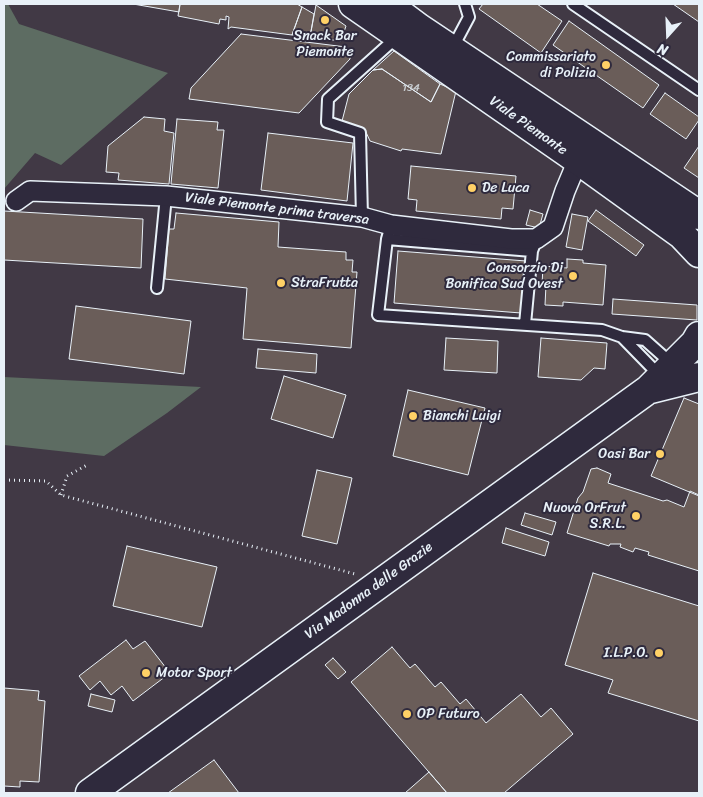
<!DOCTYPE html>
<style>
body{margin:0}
#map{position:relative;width:703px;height:797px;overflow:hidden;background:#413945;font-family:Sriracha,sans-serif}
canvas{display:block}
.frame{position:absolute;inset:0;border:5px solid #e8f1f8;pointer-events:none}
.north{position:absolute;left:643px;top:10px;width:50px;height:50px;-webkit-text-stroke:4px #2f2a3d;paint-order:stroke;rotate:200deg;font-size:14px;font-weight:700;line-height:20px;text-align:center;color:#e8f1f8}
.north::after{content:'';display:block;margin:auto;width:18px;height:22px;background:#e8f1f8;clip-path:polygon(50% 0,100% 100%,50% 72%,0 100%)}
</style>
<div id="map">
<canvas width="703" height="797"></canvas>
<div class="frame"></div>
<div class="north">N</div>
</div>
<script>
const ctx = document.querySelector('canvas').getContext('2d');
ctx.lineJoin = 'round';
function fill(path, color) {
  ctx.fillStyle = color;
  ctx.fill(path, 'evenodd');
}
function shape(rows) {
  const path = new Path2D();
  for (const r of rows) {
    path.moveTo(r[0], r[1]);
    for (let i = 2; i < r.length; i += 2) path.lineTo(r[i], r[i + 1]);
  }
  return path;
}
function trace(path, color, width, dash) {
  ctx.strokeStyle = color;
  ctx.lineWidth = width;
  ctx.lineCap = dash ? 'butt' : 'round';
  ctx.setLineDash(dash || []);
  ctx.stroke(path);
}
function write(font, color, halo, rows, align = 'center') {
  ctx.font = font + ' Sriracha,sans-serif';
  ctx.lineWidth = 4;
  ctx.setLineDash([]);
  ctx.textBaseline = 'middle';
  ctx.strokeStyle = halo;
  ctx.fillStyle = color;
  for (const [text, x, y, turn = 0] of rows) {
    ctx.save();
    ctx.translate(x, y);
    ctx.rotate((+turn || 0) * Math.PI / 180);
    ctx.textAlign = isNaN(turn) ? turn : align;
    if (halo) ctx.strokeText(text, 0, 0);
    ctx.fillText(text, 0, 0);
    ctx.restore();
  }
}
fill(shape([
 [4,4,8,4,19,24,168,73,61,165,35,153,4,189],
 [4,377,201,387,167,413,104,456,4,445]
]), '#5d6c62');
const building = shape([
 [133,4,180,4,179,12,133,4],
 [180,4,297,4,302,7,292,35,231,27,228,29,229,17,226,16,226,20,220,19,219,24,178,16,180,4],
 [483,4,537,4,562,21,541,53,479,9,483,4],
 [673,4,699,4,699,22,673,4],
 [316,5,346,26,341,41,310,37,316,5],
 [302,7,314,14,310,37,292,35,302,7],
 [569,21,659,85,643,108,553,45,569,21],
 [241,34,346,47,350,52,350,59,299,113,189,99,191,88,241,34],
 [394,51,440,84,431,102,382,69,373,70,394,51],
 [382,69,431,102,440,84,456,91,441,154,402,149,401,151,370,141,365,130,341,125,349,94,373,70,382,69],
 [665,93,699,117,699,120,686,139,650,114,665,93],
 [144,117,165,119,164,131,174,133,169,184,118,180,119,173,106,172,108,146,144,117],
 [177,119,218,122,217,130,224,130,218,188,171,184,177,119],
 [268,133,353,143,347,201,261,190,268,133],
 [699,146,699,178,684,168,699,146],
 [411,166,516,176,513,209,502,208,501,219,416,211,417,200,408,199,411,166],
 [530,210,543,214,539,228,526,225,530,210],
 [596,210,644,245,636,256,588,221,596,210],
 [4,211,143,219,141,268,4,260,4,211],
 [176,213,279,222,278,247,346,252,346,260,353,260,352,272,357,272,351,348,243,339,247,288,165,279,169,229,174,229,176,213],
 [572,214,588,217,582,250,566,247,572,214],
 [398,251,526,261,521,313,394,303,398,251],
 [567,259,583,260,583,263,606,265,603,305,563,302,563,306,545,305,546,285,542,285,543,266,567,268,567,259],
 [613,299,697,305,697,320,612,314,613,299],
 [76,306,191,321,184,374,69,359,76,306],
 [446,338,498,341,497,373,444,370,446,338],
 [541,338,607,343,605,369,594,368,581,380,538,377,541,338],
 [258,349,317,354,316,373,256,368,258,349],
 [284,376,346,395,333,438,271,419,284,376],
 [408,390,485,408,468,475,393,456,408,390],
 [684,398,699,404,699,496,651,476,684,398],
 [597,468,611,474,608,483,663,501,667,500,684,507,690,491,699,495,699,571,648,555,649,552,635,548,633,552,620,547,621,544,610,544,609,546,567,533,578,498,583,492,591,469,597,468],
 [317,470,352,478,337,544,302,536,317,470],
 [525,513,556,522,552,535,521,525,525,513],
 [506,528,549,542,545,556,502,543,506,528],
 [127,546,217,567,202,627,113,606,127,546],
 [593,573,699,606,699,721,608,693,613,680,565,665,593,573],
 [126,640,133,649,145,641,170,673,133,701,122,686,111,695,100,681,90,690,79,676,126,640],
 [392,647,410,668,415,664,435,687,441,682,460,704,466,699,486,723,521,694,541,717,551,708,573,734,504,793,447,793,351,682,392,647],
 [333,658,346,672,338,679,325,665,333,658],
 [4,688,39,691,38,700,45,701,39,782,20,781,20,787,4,786,4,688],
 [91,694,115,700,112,712,88,706,91,694],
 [214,760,239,793,168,793,214,760],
 [429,772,447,793,405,793,429,772]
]);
fill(building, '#6a5d59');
trace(building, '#e8f1f8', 1);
const lane = shape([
 [573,4,699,90],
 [452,49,469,17,465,4],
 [362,217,360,133,327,122,328,99,397,37],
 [391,225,387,239,378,315,602,330,622,337,645,340,672,364],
 [387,239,532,251],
 [157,288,166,196],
 [525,324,532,251,534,246],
 [622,337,660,376]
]);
const street = shape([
 [16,201,30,191,166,196,362,217,391,225,511,239,536,239,553,227,565,191,578,160]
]);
const secondary = shape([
 [353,4,578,160,682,235,699,253],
 [387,4,419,28,699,215],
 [651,389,699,377],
 [90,793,649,389,695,343,699,336]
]);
trace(lane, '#e8f1f8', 14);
trace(street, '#e8f1f8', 22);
trace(secondary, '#e8f1f8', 31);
trace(shape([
 [4,480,46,481,61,495,355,574],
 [61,495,67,476,89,464]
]), '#e8f1f8', 3, [1, 4]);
trace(lane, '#2f2a3d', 10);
trace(street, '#2f2a3d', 19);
trace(secondary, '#2f2a3d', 28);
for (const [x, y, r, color] of [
 [325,20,5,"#ffd166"],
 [606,65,5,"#ffd166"],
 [472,188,5,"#ffd166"],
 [573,276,5,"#ffd166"],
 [281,283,5,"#ffd166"],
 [413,416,5,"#ffd166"],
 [660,454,5,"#ffd166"],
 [636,516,5,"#ffd166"],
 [659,653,5,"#ffd166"],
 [146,673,5,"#ffd166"],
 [407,714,5,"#ffd166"]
]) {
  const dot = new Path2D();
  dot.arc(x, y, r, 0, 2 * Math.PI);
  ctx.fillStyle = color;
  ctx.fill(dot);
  trace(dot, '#2f2a3d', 2);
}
write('11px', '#c8ccd0', null, [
 ["134",411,88]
]);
write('14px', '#e8f1f8', '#2f2a3d', [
 ["Snack Bar",325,36,"center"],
 ["Piemonte",325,52,"center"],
 ["Commissariato",596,57],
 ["di Polizia",596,73],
 ["De Luca",482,188,"left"],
 ["Consorzio Di",563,268],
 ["Bonifica Sud Ovest",563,284],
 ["StraFrutta",291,283,"left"],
 ["Bianchi Luigi",423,416,"left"],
 ["Oasi Bar",650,454],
 ["Nuova OrFrut",626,508],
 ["S.R.L.",626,524],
 ["I.L.P.O.",649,653],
 ["Motor Sport",156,673,"left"],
 ["OP Futuro",417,714,"left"]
], 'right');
write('14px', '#e8f1f8', '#2f2a3d', [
 ["Viale Piemonte",528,126,35],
 ["Viale Piemonte prima traversa",277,209,7],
 ["Via Madonna delle Grazie",369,591,-36]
]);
</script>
